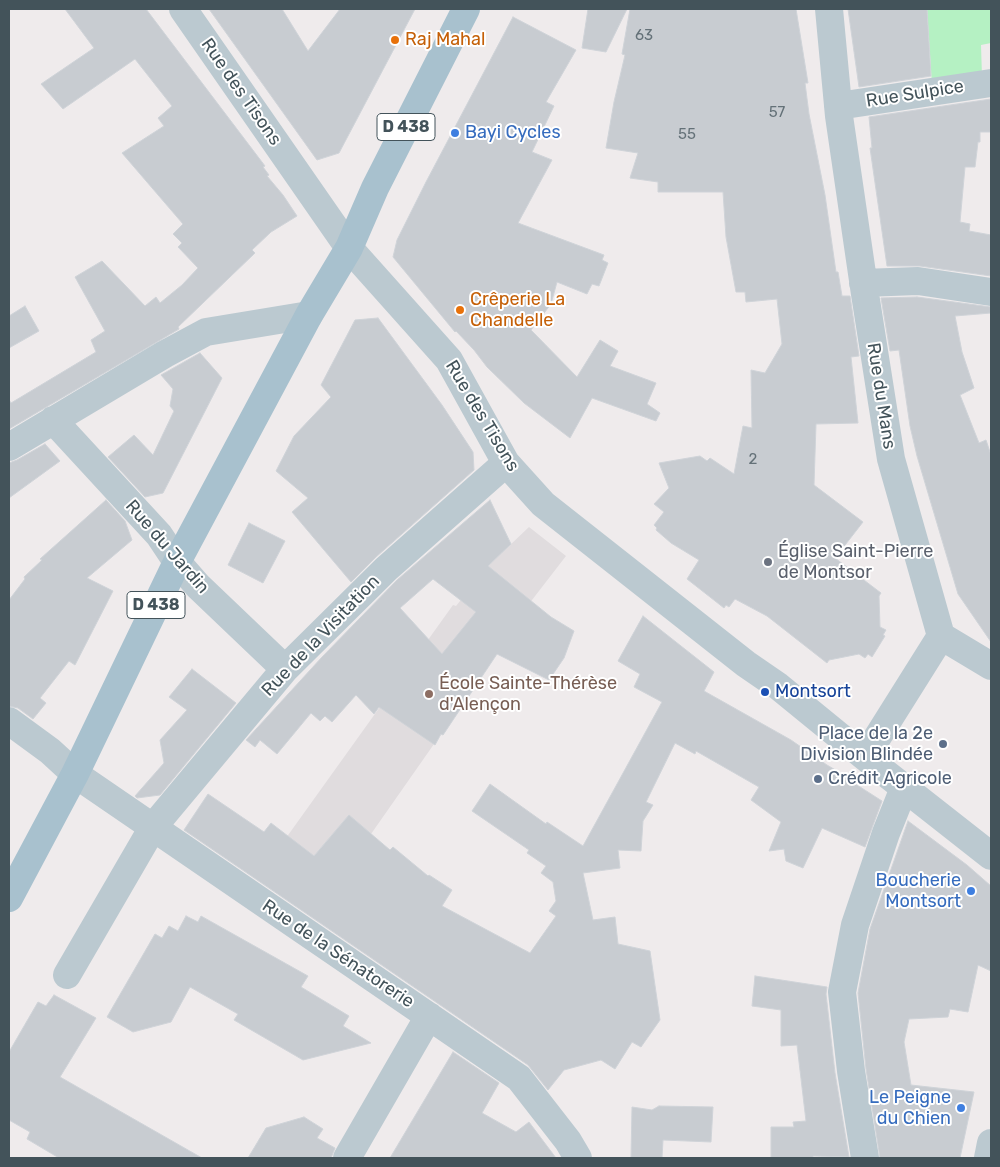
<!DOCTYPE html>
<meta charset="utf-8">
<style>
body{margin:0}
#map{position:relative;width:1000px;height:1167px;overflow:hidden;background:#efebec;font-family:Rubik,sans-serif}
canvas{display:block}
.frame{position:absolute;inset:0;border:10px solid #43535a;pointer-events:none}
</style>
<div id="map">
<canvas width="1000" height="1167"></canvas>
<div class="frame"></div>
</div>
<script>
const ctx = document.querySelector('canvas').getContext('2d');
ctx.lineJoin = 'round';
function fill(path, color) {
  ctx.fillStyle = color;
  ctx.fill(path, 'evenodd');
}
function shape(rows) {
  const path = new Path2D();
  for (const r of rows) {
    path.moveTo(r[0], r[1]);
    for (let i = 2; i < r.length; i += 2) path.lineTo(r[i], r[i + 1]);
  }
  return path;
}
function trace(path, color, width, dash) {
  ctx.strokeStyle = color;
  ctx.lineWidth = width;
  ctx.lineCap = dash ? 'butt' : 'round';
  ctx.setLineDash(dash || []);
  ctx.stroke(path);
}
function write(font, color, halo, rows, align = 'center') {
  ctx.font = font + ' Rubik,sans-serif';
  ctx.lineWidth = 4;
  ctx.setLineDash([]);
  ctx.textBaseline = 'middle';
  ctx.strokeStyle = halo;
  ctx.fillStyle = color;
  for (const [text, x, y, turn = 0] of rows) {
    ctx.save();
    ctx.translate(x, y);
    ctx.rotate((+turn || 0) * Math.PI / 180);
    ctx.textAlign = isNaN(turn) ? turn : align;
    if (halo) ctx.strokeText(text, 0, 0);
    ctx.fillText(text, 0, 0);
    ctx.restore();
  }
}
fill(shape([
 [529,527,566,556,532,600,443,735,441,734,371,834,349,816,306,865,281,845,453,605,456,606,488,566]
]), '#e0dcde');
fill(shape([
 [927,9,991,9,991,43,981,45,982,77,932,85]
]), '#b5f1c3');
const building = shape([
 [65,9,146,9,265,166,263,167,269,175,267,176,283,195,297,216,271,232,252,250,255,253,178,327,179,329,9,429,9,400,11,403,96,352,91,340,105,331,75,277,102,261,145,306,156,297,160,303,182,285,198,268,178,247,182,243,173,234,183,224,122,153,164,126,158,118,172,106,135,59,63,109,41,84,94,48,65,9],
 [209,9,282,9,308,51,340,9,415,9,339,153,317,160,209,9],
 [588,9,627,9,606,52,582,48,588,9],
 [630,9,796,9,808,83,805,83,809,114,825,195,836,272,838,272,842,296,850,296,859,356,851,357,858,423,816,424,814,485,863,522,835,558,881,593,879,596,880,627,886,630,883,635,885,636,872,657,868,654,865,658,859,654,829,660,827,663,767,616,735,599,729,607,726,605,724,608,687,579,699,560,671,543,656,530,657,528,654,525,664,512,654,504,669,488,659,463,700,456,707,461,710,458,734,474,743,426,752,428,751,370,765,373,782,344,777,299,746,302,745,292,736,292,726,237,723,192,658,192,658,182,630,178,638,153,606,148,614,102,625,55,622,54,630,9],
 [848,9,927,9,931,76,859,87,848,9],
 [513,17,576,50,546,102,554,106,532,152,552,160,518,223,604,255,602,260,608,263,599,286,592,284,587,294,557,282,551,304,531,330,577,377,600,340,618,351,610,366,656,383,647,404,660,413,656,421,592,398,570,438,524,403,487,367,474,350,456,331,455,332,393,257,397,240,426,182,513,17],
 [991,99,991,132,980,132,980,142,978,142,975,167,965,167,960,222,970,224,969,231,991,235,991,276,920,266,887,266,870,148,872,148,869,117,991,99],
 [917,297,991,307,991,313,955,316,962,352,974,388,960,395,979,443,986,440,991,455,991,642,958,594,917,456,910,426,899,350,890,351,881,298,917,297],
 [25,306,39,331,9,348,9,316,25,306],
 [378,318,442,405,473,452,474,470,376,557,351,582,292,512,308,498,276,471,294,436,331,397,321,385,355,320,378,318],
 [200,353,222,378,163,493,145,497,108,457,134,435,153,455,174,411,170,406,173,389,161,375,200,353],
 [45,444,60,461,9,498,9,463,17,460,45,444],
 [106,500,125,521,132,540,87,578,113,591,75,665,69,661,40,698,46,703,33,719,18,708,9,706,9,600,25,579,24,577,42,560,40,559,106,500],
 [490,500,511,544,488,566,551,617,574,631,564,658,549,680,497,654,443,735,441,734,435,745,379,707,374,714,356,695,332,722,325,716,320,721,311,713,277,754,260,740,255,747,246,740,322,657,397,580,490,500],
 [433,579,476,612,442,654,400,608,433,579],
 [249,523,285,541,263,583,228,565,249,523],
 [643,616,714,672,704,691,791,740,827,765,844,775,843,776,882,801,865,847,822,828,803,868,786,861,784,849,769,851,781,822,751,800,759,787,696,751,695,754,675,743,646,802,653,805,643,821,641,851,618,850,620,868,583,873,593,920,615,917,618,944,650,951,660,1020,641,1047,632,1042,615,1069,601,1060,564,1070,548,1090,528,1065,184,830,208,794,264,832,271,823,314,856,349,815,390,850,393,847,428,876,429,875,452,890,442,906,530,953,556,916,549,911,556,901,553,882,541,873,546,866,527,853,529,850,472,811,490,784,546,824,547,822,583,846,662,702,634,687,640,674,618,661,643,616],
 [192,669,236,703,160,795,137,798,135,796,164,763,160,740,187,710,169,697,192,669],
 [908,821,967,865,991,886,991,971,978,965,968,1012,950,1009,948,1017,909,1019,904,1042,911,1085,974,1092,960,1158,880,1158,866,1069,858,993,870,929,908,821],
 [186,916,198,922,201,916,308,976,301,987,349,1016,343,1026,371,1043,303,1060,234,1020,238,1014,190,987,171,1022,133,1032,107,1017,155,934,162,938,169,926,178,931,186,916],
 [755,976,827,987,826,994,835,1073,849,1157,813,1156,813,1158,771,1158,771,1127,794,1127,793,1122,806,1121,797,1045,781,1046,781,1010,752,1006,755,976],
 [54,995,96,1018,60,1077,202,1158,59,1158,27,1139,30,1132,9,1120,9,1052,38,1002,46,1006,54,995],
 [453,1052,499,1083,482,1113,516,1132,529,1122,556,1158,390,1158,453,1052],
 [659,1106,713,1107,711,1142,663,1140,662,1158,631,1158,632,1107,652,1110,659,1106],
 [304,1117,323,1129,317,1138,335,1148,331,1158,248,1158,266,1128,304,1117]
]);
fill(building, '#c8ccd1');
trace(building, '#cfd3d8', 1);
trace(shape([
 [183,9,349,248,449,360,506,463,543,504,746,664,778,686,865,757,991,856],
 [829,9,839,116,865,294,891,459,941,636,865,757],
 [838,106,991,83],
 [863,283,918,281,991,292],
 [53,420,159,535,177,562,198,586,285,669],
 [9,447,165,354,206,332,309,315],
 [941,636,991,666],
 [9,721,50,751,75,774,519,1078,568,1141,578,1158],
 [67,975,153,827,285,669,386,569,506,463],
 [347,1158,429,1016],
 [865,1158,851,1071,842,992,855,925,886,833,904,788],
 [988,1158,991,1143]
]), '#bbc9d0', 28);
trace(shape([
 [9,898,75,774,177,562,309,315,349,248,375,188,466,9]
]), '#a8c1ce', 28);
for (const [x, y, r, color] of [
 [395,40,5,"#e8710a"],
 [455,133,5,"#3f7fe0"],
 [460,310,5,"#e8710a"],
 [768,562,5,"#6b7280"],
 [765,692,5,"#1a4fb4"],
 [429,694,5,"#8d6e63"],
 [943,744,5,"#5c6f8a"],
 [818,779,5,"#5c6f8a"],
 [971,891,5,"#3f7fe0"],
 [961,1108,5,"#3f7fe0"]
]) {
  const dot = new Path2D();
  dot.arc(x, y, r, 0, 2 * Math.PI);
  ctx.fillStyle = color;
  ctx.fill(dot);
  trace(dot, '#fff', 2);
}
write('15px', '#647178', null, [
 ["63",644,36],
 ["57",777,113],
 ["55",687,135],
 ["2",753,460]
]);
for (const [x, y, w] of [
 [406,127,58],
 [156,605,58]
]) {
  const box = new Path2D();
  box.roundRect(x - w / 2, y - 13.5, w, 27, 4);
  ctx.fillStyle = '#fff';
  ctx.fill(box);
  trace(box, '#43535a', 1);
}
write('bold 16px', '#43535a', null, [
 ["D 438",406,127],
 ["D 438",156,605]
]);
write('18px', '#c56008', '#fff', [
 ["Raj Mahal",405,40],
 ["Crêperie La",470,300],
 ["Chandelle",470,321]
], 'left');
write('18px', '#43535a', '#fff', [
 ["Rue des Tisons",241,92,55],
 ["Rue Sulpice",915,94,-9],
 ["Rue du Mans",881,396,81],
 ["Rue des Tisons",482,416,59],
 ["Rue du Jardin",167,547,49],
 ["Rue de la Visitation",321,636,-46],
 ["Rue de la Sénatorerie",338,954,34]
]);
write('18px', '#366cbe', '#fff', [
 ["Bayi Cycles",465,133,"left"],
 ["Boucherie",961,881],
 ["Montsort",961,902],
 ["Le Peigne",951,1098],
 ["du Chien",951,1119]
], 'right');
write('18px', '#5b616d', '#fff', [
 ["Église Saint-Pierre",778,552],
 ["de Montsor",778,573]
], 'left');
write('18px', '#785e54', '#fff', [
 ["École Sainte-Thérèse",439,684],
 ["d'Alençon",439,705]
], 'left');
write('18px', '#164399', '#fff', [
 ["Montsort",775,692]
], 'left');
write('18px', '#4e5e75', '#fff', [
 ["Place de la 2e",933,734],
 ["Division Blindée",933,755],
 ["Crédit Agricole",828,779,"left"]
], 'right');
</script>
